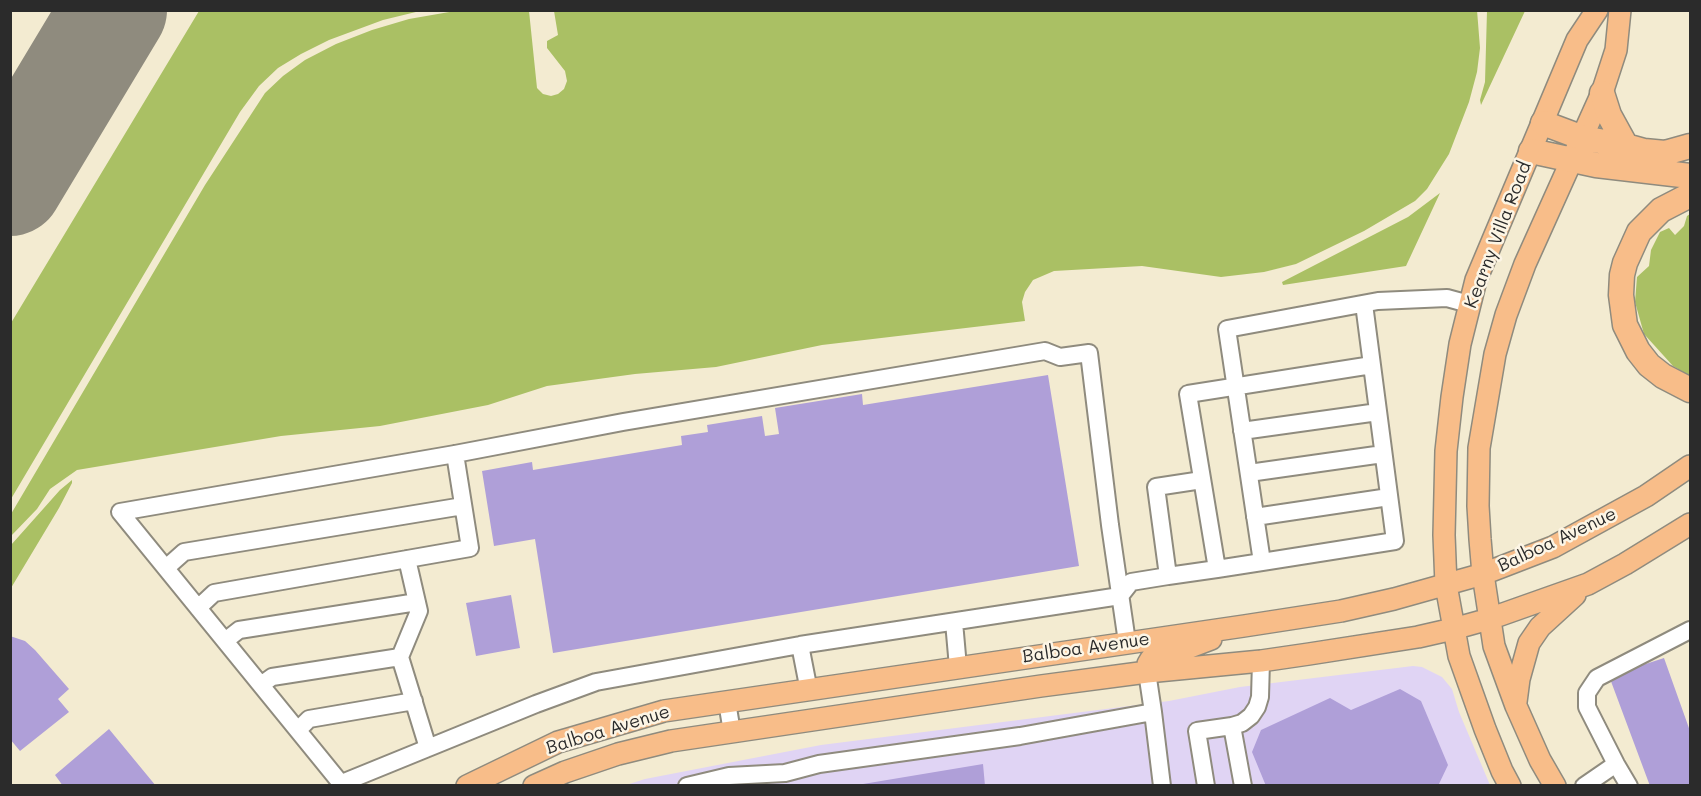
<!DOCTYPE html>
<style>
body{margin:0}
#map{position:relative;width:1701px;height:796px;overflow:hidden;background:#f3ebd1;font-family:Mali,sans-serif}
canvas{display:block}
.frame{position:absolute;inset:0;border:12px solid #2b2b2b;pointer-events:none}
</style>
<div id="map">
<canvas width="1701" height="796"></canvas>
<div class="frame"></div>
</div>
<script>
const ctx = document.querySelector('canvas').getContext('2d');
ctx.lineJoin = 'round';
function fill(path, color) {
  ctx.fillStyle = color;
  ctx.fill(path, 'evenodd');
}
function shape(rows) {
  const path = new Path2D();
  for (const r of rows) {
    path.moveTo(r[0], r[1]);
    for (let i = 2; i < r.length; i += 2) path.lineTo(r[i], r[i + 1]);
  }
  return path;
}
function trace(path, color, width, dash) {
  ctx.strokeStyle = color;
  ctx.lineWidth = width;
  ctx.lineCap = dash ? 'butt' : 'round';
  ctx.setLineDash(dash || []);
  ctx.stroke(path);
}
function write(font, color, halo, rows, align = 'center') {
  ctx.font = font + ' Mali,sans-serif';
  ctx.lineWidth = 5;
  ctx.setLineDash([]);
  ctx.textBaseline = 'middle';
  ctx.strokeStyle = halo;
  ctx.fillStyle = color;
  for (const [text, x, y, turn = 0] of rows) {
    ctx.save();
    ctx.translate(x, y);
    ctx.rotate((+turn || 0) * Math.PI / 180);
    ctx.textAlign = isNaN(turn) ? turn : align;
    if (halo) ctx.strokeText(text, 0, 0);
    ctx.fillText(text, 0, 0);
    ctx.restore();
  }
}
fill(shape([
 [1413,666,1422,667,1442,677,1452,689,1459,712,1490,785,623,786,645,779,821,745,1169,701,1240,687]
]), '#e0d4f4');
fill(shape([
 [199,11,420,11,383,20,329,40,301,54,278,68,259,86,240,112,11,499,11,323],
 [455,11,529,11,537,88,543,94,551,96,558,94,564,89,567,81,565,71,547,48,547,41,558,35,554,11,1477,10,1480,48,1477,72,1469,102,1449,154,1427,189,1415,201,1364,231,1296,264,1264,272,1221,277,1142,266,1054,271,1033,280,1025,292,1022,302,1025,321,822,345,716,367,635,374,547,386,488,405,380,426,281,436,77,470,50,489,37,509,11,536,11,514,205,185,265,93,283,76,305,60,336,44,372,30,409,19],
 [1487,11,1525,11,1481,105,1480,100,1485,82],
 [1440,193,1406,266,1283,285,1282,282,1408,217],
 [1690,214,1690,376,1673,366,1644,334,1635,302,1637,277,1649,266,1651,250,1660,232,1669,228,1675,235,1684,226,1687,216],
 [72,480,72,483,59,508,11,588,11,545,60,490]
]), '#aac064');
trace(shape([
 [10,183,114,10]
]), '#8f8b7e', 106);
fill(shape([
 [1048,375,1079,566,553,653,535,539,494,546,482,471,532,462,533,470,682,445,681,436,708,432,707,425,762,416,765,436,779,434,775,408,862,394,863,405],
 [511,595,520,648,476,656,466,603],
 [10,636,25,641,35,650,69,689,58,699,69,712,20,751,10,739],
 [1664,658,1690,731,1690,786,1650,786,1609,676],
 [1400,689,1421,701,1448,765,1438,786,1266,786,1252,752,1261,730,1330,698,1351,710],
 [109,729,156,786,63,786,55,775],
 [983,764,985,786,863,786,863,784]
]), '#af9fd8');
const minor = shape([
 [1364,304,1395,541,1262,562,1227,329,1378,301,1447,298,1469,304],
 [1242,431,1378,412],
 [1249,473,1383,454],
 [1202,480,1156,487,1168,576,1217,569],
 [1255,517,1389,497],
 [407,559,419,611,400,657,428,748],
 [1262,562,1217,569,1188,394,1372,365],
 [166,568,184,552,463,506],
 [198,608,214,593,470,548,455,454],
 [954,622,958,667],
 [225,641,239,630,417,602],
 [800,645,809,691],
 [261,685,272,677,400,657],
 [727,702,732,732],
 [1153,712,1162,786],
 [298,730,309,719,414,701],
 [342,783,536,704,596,682,800,645,1120,596,1131,582,1168,576],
 [343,786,120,512,455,454,623,422,1045,351,1060,357,1089,353,1110,525,1127,642],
 [687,786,729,776,785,773,819,764,1020,736,1153,712,1147,672],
 [1206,786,1197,731,1232,726],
 [1243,786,1232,726,1242,723,1251,716,1257,707,1260,697,1261,661],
 [1584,786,1616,764],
 [1629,786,1616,764,1587,707,1587,693,1597,678,1690,630]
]);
const major = shape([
 [1147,672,1148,664,1151,659,1177,652,1211,639],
 [1516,702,1519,679,1529,643,1540,627,1575,595],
 [467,786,558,742,664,711,1244,626,1341,611,1394,599,1483,574,1553,547,1646,496,1690,466],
 [534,786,565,772,618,754,671,741,1041,686,1147,672,1261,661,1309,654,1418,637,1453,629,1489,619,1588,584,1625,564,1690,524],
 [1510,786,1502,771,1485,729,1459,656,1446,585,1444,535,1446,451,1452,397,1460,344,1476,280,1577,40,1597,10],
 [1555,786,1540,760,1516,706,1494,646,1483,574,1480,539,1478,506,1479,448,1495,354,1506,315,1525,264,1602,93,1616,50,1620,10]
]);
const highway = shape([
 [1602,93,1609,115,1626,146],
 [1543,123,1583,138,1626,146,1644,151,1665,153,1690,146],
 [1531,151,1596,165,1690,176],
 [1690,195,1661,210,1639,232,1625,263,1622,275,1621,295,1625,325,1638,351,1649,365,1663,376,1690,390]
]);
trace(minor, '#8f8b7e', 20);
trace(major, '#8f8b7e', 24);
trace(highway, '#8f8b7e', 27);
trace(minor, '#fff', 16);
trace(major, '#f8bd89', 21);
trace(highway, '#f8bd89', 24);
write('18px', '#2b2b2b', '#fcf5e5', [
 ["Kearny Villa Road",1498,235,-69],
 ["Balboa Avenue",1557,540,-25],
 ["Balboa Avenue",1086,648,-8],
 ["Balboa Avenue",608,730,-17]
]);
</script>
